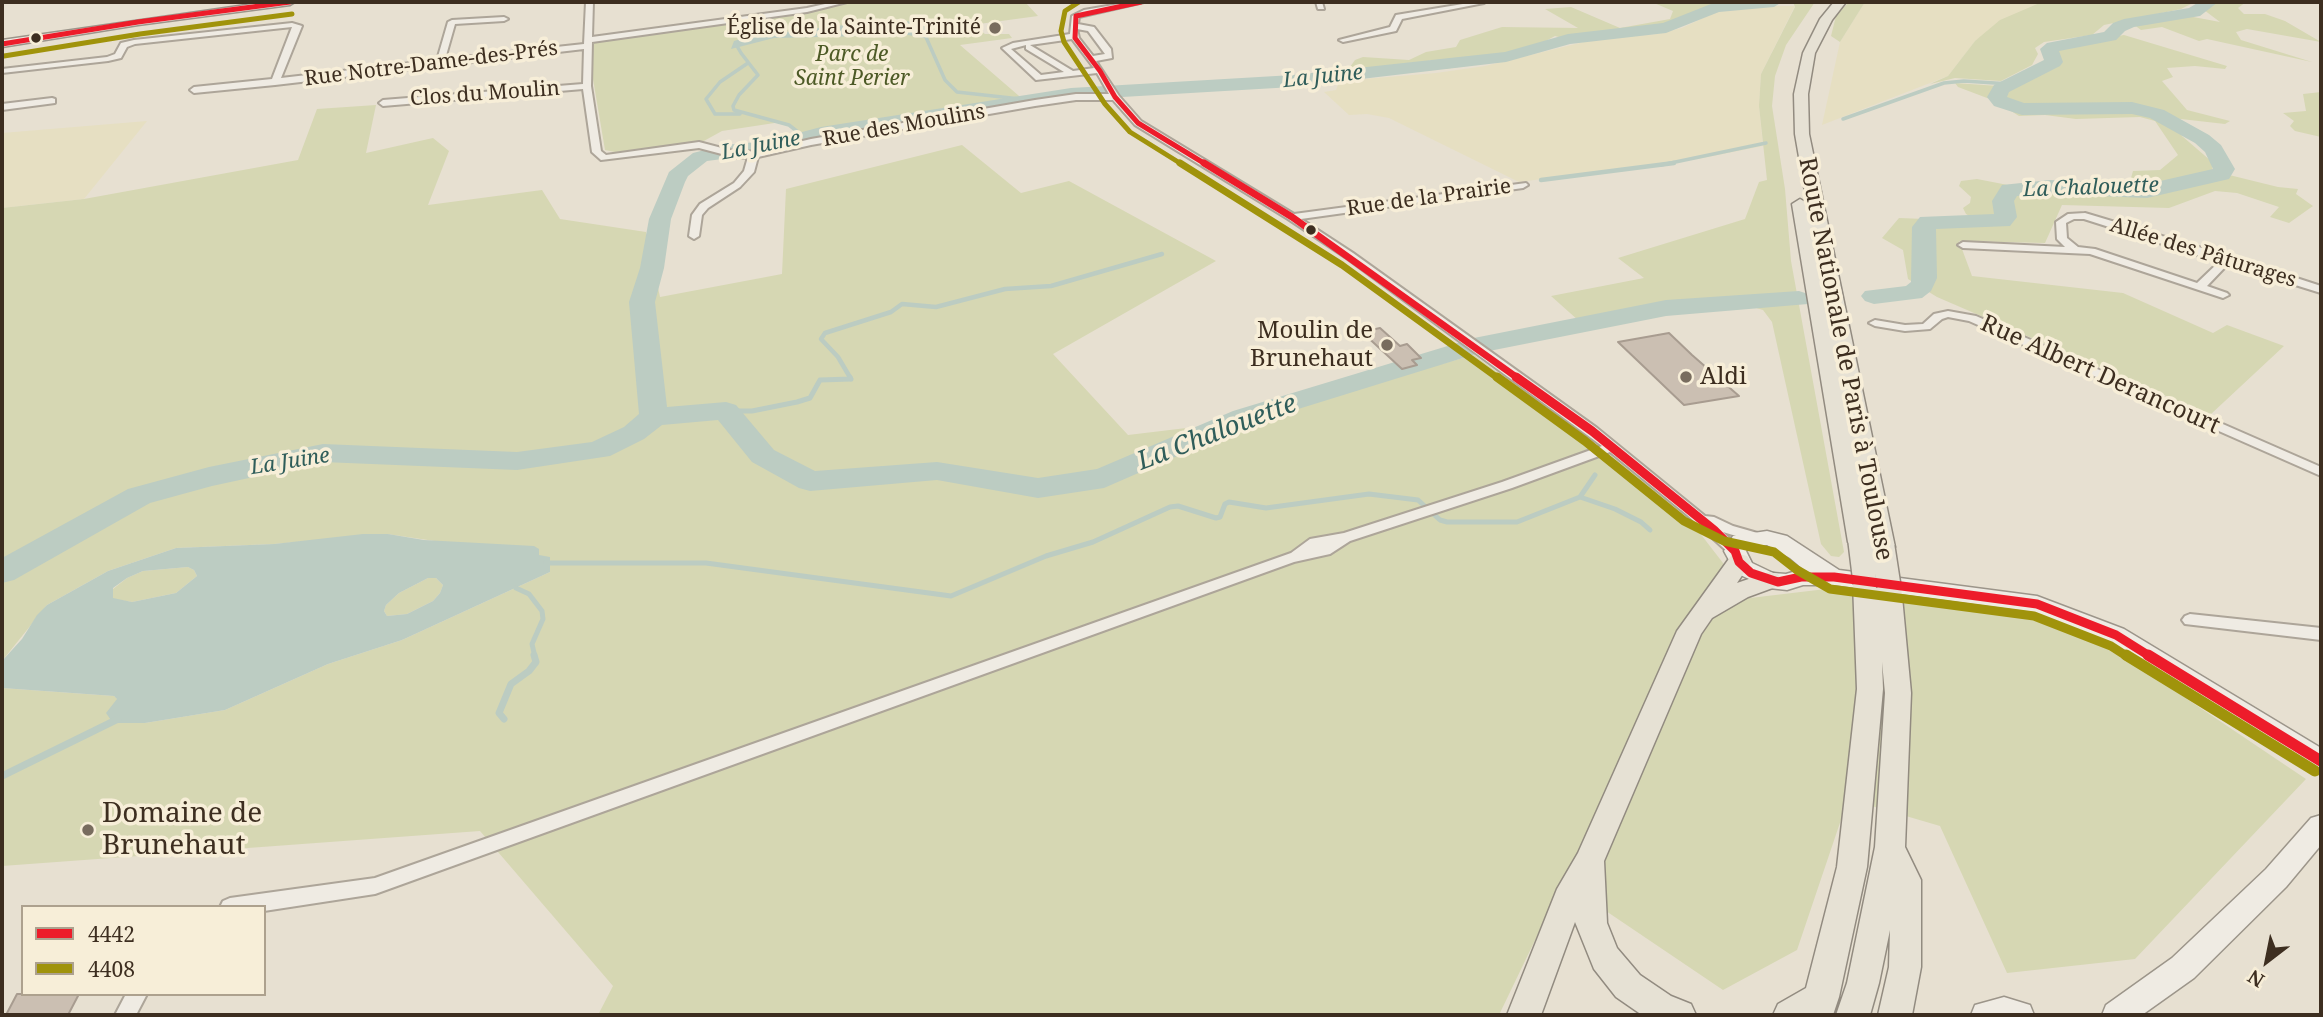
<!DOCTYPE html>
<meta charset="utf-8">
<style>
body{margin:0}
#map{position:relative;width:2323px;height:1017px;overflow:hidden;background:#e7e0d1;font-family:"Noto Serif",serif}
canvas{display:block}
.frame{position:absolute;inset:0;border:4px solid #3d2e20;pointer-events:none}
.legend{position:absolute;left:21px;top:905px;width:245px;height:91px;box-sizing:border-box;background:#f7eed8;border:2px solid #ada18e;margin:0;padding:9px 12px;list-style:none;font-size:21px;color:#3d2e20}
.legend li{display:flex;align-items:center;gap:14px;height:35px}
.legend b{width:35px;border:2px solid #ada18e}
.north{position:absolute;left:2232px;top:926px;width:70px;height:70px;-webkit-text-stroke:5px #f7eed8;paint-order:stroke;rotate:212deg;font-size:19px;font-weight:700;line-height:28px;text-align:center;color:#3d2e20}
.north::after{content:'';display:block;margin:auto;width:24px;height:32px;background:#3d2e20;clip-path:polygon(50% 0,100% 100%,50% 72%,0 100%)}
</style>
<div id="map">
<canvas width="2323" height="1017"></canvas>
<div class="frame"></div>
<ul class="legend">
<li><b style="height:9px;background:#ed1c2a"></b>4442</li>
<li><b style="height:9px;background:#a0930b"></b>4408</li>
</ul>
<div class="north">N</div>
</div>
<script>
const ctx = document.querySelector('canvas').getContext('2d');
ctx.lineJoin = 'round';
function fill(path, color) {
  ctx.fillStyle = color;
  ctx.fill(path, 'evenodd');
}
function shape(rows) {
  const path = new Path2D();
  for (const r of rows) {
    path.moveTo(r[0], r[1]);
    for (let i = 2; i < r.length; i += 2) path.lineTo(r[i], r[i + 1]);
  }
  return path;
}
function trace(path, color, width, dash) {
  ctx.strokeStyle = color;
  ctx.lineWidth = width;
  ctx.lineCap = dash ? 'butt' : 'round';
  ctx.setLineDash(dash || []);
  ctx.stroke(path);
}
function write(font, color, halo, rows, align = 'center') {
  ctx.font = font + ' "Noto Serif",serif';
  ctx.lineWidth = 7;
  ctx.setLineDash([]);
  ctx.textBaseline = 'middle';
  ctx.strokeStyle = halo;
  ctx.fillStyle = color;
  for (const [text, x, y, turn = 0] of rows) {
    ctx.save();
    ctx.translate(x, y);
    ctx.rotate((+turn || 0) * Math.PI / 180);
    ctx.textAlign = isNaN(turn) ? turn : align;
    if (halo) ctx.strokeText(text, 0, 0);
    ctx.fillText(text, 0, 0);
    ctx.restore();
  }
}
fill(shape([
 [1865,2,2044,2,1975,41,1948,76,1822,125,1840,42],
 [1766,6,1795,6,1761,74,1759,106,1763,146,1698,159,1519,182,1389,118,1367,114,1349,115,1324,92,1336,90,1339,81,1436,73,1485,66,1592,40,1657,34,1682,28,1718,11],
 [147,121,84,199,2,208,2,133]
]), '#e6dfc2');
fill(shape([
 [849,2,1025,2,1038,16,979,24,980,26,977,28,985,34,1009,34,1012,38,960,45,1026,102,825,137,803,136,796,133,793,127,781,122,722,131,702,142,615,152,605,150,592,73,590,44,592,41,808,11],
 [1739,2,1706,8,1666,26,1618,35,1574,41,1555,36,1516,57,1493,62,1445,69,1440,68,1437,61,1431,60,1404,71,1392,72,1350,71,1350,67,1355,60,1363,57,1409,60,1426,52,1456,47,1460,40,1502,27,1578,28,1545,9,1571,7,1620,28,1670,19,1673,11,1654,3],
 [1793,2,1815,2,1786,45,1775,76,1772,106,1785,189,1791,261,1844,552,1839,557,1831,556,1821,544,1772,322,1763,310,1723,298,1588,329,1551,296,1644,278,1618,258,1745,219,1759,182,1767,180,1759,106,1761,74,1795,7],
 [1849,2,1865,2,1840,42,1831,36,1836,16],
 [2042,2,2195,2,2181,9,2104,25,2092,35,2044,42,2035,48,2038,54,2032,65,2001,81,1955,78,1930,84,1948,76,1975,41,2000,20],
 [2215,2,2246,2,2238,8,2244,14,2265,14,2285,21,2321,42,2247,29,2236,32,2241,40,2312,62,2207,39,2199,41,2162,27,2141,30,2133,24,2188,16,2220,22,2204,10],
 [2124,35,2227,66,2225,69,2195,66,2167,68,2173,77,2162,81,2187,110,2230,121,2225,124,2172,118,2182,136,2211,161,2213,171,2278,187,2298,189,2296,194,2313,206,2289,223,2270,217,2279,207,2237,193,2215,191,2169,208,2062,205,2045,243,1959,241,1972,276,2123,293,2213,333,2227,325,2284,346,2210,415,1937,297,1908,279,1903,250,1882,238,1899,218,1978,221,1966,214,1963,208,1970,203,1971,197,1959,186,1961,181,1977,179,2013,186,2149,188,2131,178,2133,171,2160,170,2178,155,2155,121,2140,117,2076,119,2045,115,2019,116,1995,101,1958,87,1955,83,2013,87,2056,63,2056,50,2060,47],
 [2321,92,2321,137,2295,131,2290,126,2294,121,2283,113,2306,111,2303,94],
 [376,105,366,153,433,138,449,151,428,205,542,190,560,219,646,232,660,297,782,274,786,189,962,145,1021,193,1069,181,1216,261,1053,354,1128,435,1228,423,1474,355,1679,506,1750,598,1826,589,2068,619,2306,779,2135,959,2007,973,1940,826,1848,799,1797,950,1723,990,1563,882,1499,1015,598,1015,613,986,480,831,2,866,2,688,114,696,145,723,225,710,328,664,402,640,550,572,550,558,387,534,274,544,176,548,108,571,47,605,2,661,2,208,84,199,298,160,317,109],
 [188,567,194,570,197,576,176,593,132,602,113,599,113,589,127,578,143,571],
 [428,578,436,578,443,585,440,593,433,601,407,614,387,616,384,611,386,605,399,593]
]), '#d6d7b3');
fill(shape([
 [895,19,923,24,931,37,924,38,908,35,774,38,731,49,734,41,751,36],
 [363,534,388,534,424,540,534,546,539,549,539,555,550,557,550,572,402,640,328,664,225,710,145,723,113,723,106,713,117,699,114,696,2,688,2,661,22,639,37,615,47,605,108,571,176,548,274,544],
 [188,567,194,570,197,576,176,593,132,602,113,598,113,588,127,578,143,571],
 [428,578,436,578,443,585,440,593,433,601,407,614,387,616,384,611,386,605,399,593]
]), '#bcccc2');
trace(shape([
 [925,35,945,80,957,92,1029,100],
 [739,44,737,46,741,53,758,75,739,95,733,106,734,110,789,125,803,136],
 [740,114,715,114,706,99,720,82,748,63],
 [1843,119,1944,83,1964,81,2010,84],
 [1661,165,1766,143]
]), '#bcccc2', 3.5);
trace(shape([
 [1541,180,1674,163],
 [851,379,838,357,821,339,825,333,891,312,902,304,936,307,1005,289,1051,286,1162,254]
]), '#bcccc2', 4.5);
trace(shape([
 [726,411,752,411,797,402,810,398,820,380,851,379,850,377],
 [1580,497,1615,509,1641,522,1650,530],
 [546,563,706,563,951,596,1046,556,1093,542,1170,507,1178,506,1216,518,1220,517,1225,504,1229,502,1266,508,1369,494,1418,500,1440,520,1447,522,1517,522,1580,497,1595,475],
 [516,588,529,594,542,611,543,619,532,644,535,657]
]), '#bcccc2', 5);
trace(shape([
 [504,719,499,713,511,684,529,671,536,662,534,655],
 [2,776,118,719]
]), '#bcccc2', 7);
fill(shape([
 [1716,2,1782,2,1774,7,1719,12,1666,33,1570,44,1506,62,1293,87,1071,100,822,139,769,153,707,161,688,176,685,182,671,219,664,268,655,302,667,407,726,402,736,405,774,450,815,471,937,462,1038,478,1097,469,1233,411,1474,338,1666,300,1799,291,1808,294,1812,299,1808,304,1666,316,1479,353,1253,423,1104,488,1038,498,937,480,810,491,799,488,752,462,718,420,662,425,644,439,610,456,517,470,323,462,212,486,150,503,14,580,2,583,2,558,128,489,209,467,323,444,517,452,592,442,624,427,639,414,629,302,640,268,649,219,669,172,693,153,724,145,768,141,821,127,1071,88,1293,75,1505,52,1568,34,1663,23,1716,2],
 [2199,2,2218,2,2200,16,2134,27,2125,31,2116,40,2059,51,2063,62,2060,66,2009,92,2007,97,2024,103,2132,102,2164,110,2209,135,2221,145,2235,169,2229,179,2147,198,2050,194,2017,196,2014,201,2017,217,2010,226,1936,229,1937,278,1931,291,1922,298,1874,304,1865,301,1861,296,1865,291,1906,286,1911,282,1912,227,1920,217,1994,214,1992,201,2002,185,2050,180,2147,184,2213,169,2205,152,2195,143,2150,118,2132,114,2022,115,1994,106,1987,97,1994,85,2044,60,2040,49,2047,43,2104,32,2113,23,2124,19,2189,8,2199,2]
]), '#bcccc2');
const building = shape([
 [1380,328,1400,346,1407,344,1421,358,1412,360,1417,365,1402,369,1362,332,1380,328],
 [1669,333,1692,355,1739,396,1684,405,1618,342,1669,333],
 [17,994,79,994,68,1015,6,1015,17,994]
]);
fill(building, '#cbbfb2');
trace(building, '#a89c90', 2);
const minor = shape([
 [586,2,593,2,592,37,807,8,834,2,847,2,807,12,592,42,591,86,601,151,606,155,699,142,737,152,761,151,811,139,1035,100,1076,94,1109,94,1097,73,1036,80,1002,48,1013,43,1070,34,1072,16,1084,10,1131,2,1144,2,1079,17,1078,24,1094,27,1111,49,1112,58,1096,61,1119,96,1141,121,1294,214,1526,183,1528,185,1523,188,1301,219,1353,253,1597,428,1705,516,1714,517,1733,526,1761,534,1763,537,1756,542,1723,532,1742,551,1735,556,1730,554,1686,514,1610,452,1512,488,1350,541,1330,554,1294,562,375,894,264,911,264,907,220,907,223,901,230,898,375,878,1291,553,1310,539,1344,533,1502,482,1602,446,1345,257,1288,219,1135,125,1113,100,1076,100,1035,106,811,145,758,157,754,172,740,187,708,208,702,215,699,236,694,239,689,236,692,215,700,204,734,183,744,171,748,157,737,158,699,148,601,160,592,152,583,89,383,106,379,103,383,100,583,84,584,49,275,85,194,93,190,90,194,87,272,79,292,27,135,44,127,47,121,58,108,61,2,73,2,69,107,57,115,54,121,43,134,40,292,23,302,26,281,78,437,60,448,22,452,20,504,17,508,19,504,21,455,24,445,59,584,44,586,2],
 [1077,29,1088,31,1105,54,1093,56,1079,38,1077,29],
 [1072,39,1094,68,1073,71,1030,45,1072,39],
 [1026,45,1026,49,1064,72,1041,75,1011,49,1026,45],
 [1316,2,1322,2,1324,9,1318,9,1316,2],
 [1475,2,1484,3,1402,19,1396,31,1343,42,1339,40,1390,27,1396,15,1475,2],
 [52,98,55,99,55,103,2,110,2,104,52,98],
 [2085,213,2232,257,2321,286,2321,293,2228,264,2207,286,2227,293,2229,295,2223,298,2090,254,1963,248,1958,245,1963,242,2065,247,2057,239,2056,222,2068,214,2085,213],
 [2074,219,2084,219,2219,262,2197,283,2095,249,2078,247,2067,238,2066,223,2074,219],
 [1948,311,1976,316,2321,467,2321,476,1969,321,1948,317,1942,319,1930,329,1905,331,1875,326,1869,323,1875,320,1905,325,1923,324,1934,314,1948,311],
 [2190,614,2321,628,2321,640,2185,624,2182,620,2185,616,2190,614],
 [126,994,147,994,136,1015,115,1015,126,994]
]);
const secondary = shape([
 [267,2,295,2,290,5,138,25,2,47,2,40,267,2],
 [1767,531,1787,536,1839,570,2037,596,2124,629,2321,748,2321,771,2312,768,2108,641,2034,612,1834,585,1803,585,1787,590,1769,588,1736,573,1724,551,1733,536,1767,531],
 [1767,545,1790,558,1803,569,1786,574,1773,573,1752,563,1746,551,1749,546,1767,545],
 [2321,815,2321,845,2286,887,2194,978,2142,1015,2102,1015,2106,1005,2172,958,2266,869,2311,818,2321,815],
 [2004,997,2030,1005,2034,1015,1971,1015,1975,1005,2004,997]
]);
const primary = shape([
 [1834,2,1846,2,1832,20,1815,53,1808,94,1809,134,1895,547,1891,553,1883,555,1875,553,1871,544,1860,550,1852,548,1848,542,1792,204,1800,199,1807,203,1795,134,1794,94,1803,53,1820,19,1834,2],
 [1739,554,1747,556,1751,562,1737,583,1769,572,1778,574,1781,580,1778,586,1748,597,1712,618,1701,634,1604,861,1607,923,1617,948,1640,975,1671,996,1691,1004,1696,1015,1642,1015,1616,997,1594,969,1575,922,1541,1015,1507,1015,1557,889,1578,853,1677,631,1731,556,1739,554],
 [1865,575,1874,577,1877,585,1880,580,1889,578,1898,580,1901,586,1911,693,1905,847,1921,880,1921,967,1912,1015,1878,1015,1889,967,1890,930,1879,983,1870,1015,1836,1015,1847,983,1875,847,1885,693,1882,662,1883,689,1867,867,1839,997,1833,1015,1773,1015,1778,1004,1806,988,1837,867,1857,689,1853,583,1856,577,1865,575]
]);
trace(minor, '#ada599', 4);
trace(secondary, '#9c958a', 3);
trace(primary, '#928b80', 3);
fill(minor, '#efebe3');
fill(secondary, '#efebe3');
fill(primary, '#e6e1d4');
const primaryBridge = shape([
 [1860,542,1865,583],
 [1883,547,1889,586]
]);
trace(primaryBridge, '#928b80', 26, []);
trace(primaryBridge, '#e6e1d4', 23);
trace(shape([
 [1076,16,1075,38,1100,71,1115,97,1138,123,1207,165],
 [1076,16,1141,2],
 [2,44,138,22,290,2]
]), '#ed1c2a', 5);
trace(shape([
 [1204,163,1292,217,1519,379]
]), '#ed1c2a', 7);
trace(shape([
 [1516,377,1592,431,1714,530,1735,551,1739,562,1751,573,1778,582,1801,577,1834,577,2037,604,2116,635,2151,657]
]), '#ed1c2a', 9);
trace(shape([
 [2148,655,2321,761]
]), '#ed1c2a', 11);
trace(shape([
 [1079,2,1065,11,1061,31,1064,42,1105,104,1130,132,1183,165],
 [4,56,140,34,292,14]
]), '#a0930b', 5);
trace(shape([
 [1180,163,1342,265,1499,379]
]), '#a0930b', 7);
trace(shape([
 [1497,377,1585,441,1684,521,1724,541,1774,552,1797,570,1830,589,2034,616,2111,646,2128,657]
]), '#a0930b', 9);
trace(shape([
 [2126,655,2315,771]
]), '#a0930b', 11);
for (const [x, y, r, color] of [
 [995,28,7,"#786c5e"],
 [36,38,6,"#3d2e20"],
 [1311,230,6,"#3d2e20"],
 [1387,345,7,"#786c5e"],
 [1686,377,7,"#786c5e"],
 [88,830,7,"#786c5e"]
]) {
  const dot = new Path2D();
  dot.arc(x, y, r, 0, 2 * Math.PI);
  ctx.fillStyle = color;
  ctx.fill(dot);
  trace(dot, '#f7eed8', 2.5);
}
write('21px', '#3d2e20', '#f7eed8', [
 ["Église de la Sainte-Trinité",981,28]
], 'right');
write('italic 21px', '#4d5a26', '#f7eed8', [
 ["Parc de",852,55],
 ["Saint Perier",852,79]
]);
write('21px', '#3d2e20', '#f7eed8', [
 ["Rue Notre-Dame-des-Prés",431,64,-7],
 ["Clos du Moulin",485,94,-4],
 ["Rue des Moulins",904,126,-10],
 ["Rue de la Prairie",1429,198,-8],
 ["Allée des Pâturages",2203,253,17]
]);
write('italic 21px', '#2f5d5a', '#f7eed8', [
 ["La Juine",1323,77,-6],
 ["La Juine",761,146,-11],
 ["La Chalouette",2091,188,-2],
 ["La Juine",290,462,-9]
]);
write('24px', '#3d2e20', '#f7eed8', [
 ["Moulin de",1373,331],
 ["Brunehaut",1373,359],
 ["Aldi",1700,377,"left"]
], 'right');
write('24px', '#3d2e20', '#f7eed8', [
 ["Route Nationale de Paris à Toulouse",1845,359,79],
 ["Rue Albert Derancourt",2100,375,24]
]);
write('italic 26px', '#2f5d5a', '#f7eed8', [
 ["La Chalouette",1217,433,-21]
]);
write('28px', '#3d2e20', '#f7eed8', [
 ["Domaine de",102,814],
 ["Brunehaut",102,846]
], 'left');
</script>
